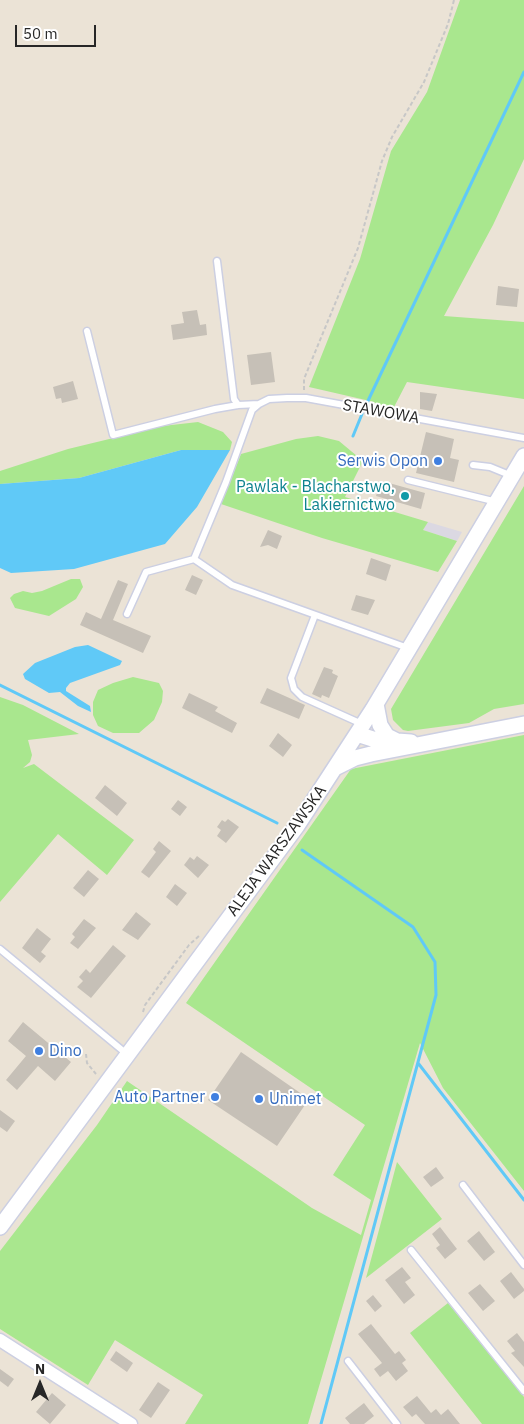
<!DOCTYPE html>
<style>
body{margin:0}
#map{position:relative;width:524px;height:1424px;overflow:hidden;background:#ebe3d6;font-family:"IBM Plex Sans",sans-serif}
canvas{display:block}
.north{position:absolute;left:15px;top:1359px;width:50px;height:50px;-webkit-text-stroke:4px #fff;paint-order:stroke;rotate:0deg;font-size:14px;font-weight:700;line-height:20px;text-align:center;color:#272727}
.north::after{content:'';display:block;margin:auto;width:18px;height:22px;background:#272727;clip-path:polygon(50% 0,100% 100%,50% 72%,0 100%)}
.scale{position:absolute;left:15px;top:25px;width:81px;height:22px;box-sizing:border-box;border:2px solid #272727;border-top:0;padding-left:6px;font-size:15px;line-height:18px;white-space:nowrap;color:#272727;-webkit-text-stroke:4px #fff;paint-order:stroke}
</style>
<div id="map">
<canvas width="524" height="1424"></canvas>
<div class="north">N</div>
<div class="scale">50 m</div>
</div>
<script>
const ctx = document.querySelector('canvas').getContext('2d');
ctx.lineJoin = 'round';
function fill(path, color) {
  ctx.fillStyle = color;
  ctx.fill(path, 'evenodd');
}
function shape(rows) {
  const path = new Path2D();
  for (const r of rows) {
    path.moveTo(r[0], r[1]);
    for (let i = 2; i < r.length; i += 2) path.lineTo(r[i], r[i + 1]);
  }
  return path;
}
function trace(path, color, width, dash) {
  ctx.strokeStyle = color;
  ctx.lineWidth = width;
  ctx.lineCap = dash ? 'butt' : 'round';
  ctx.setLineDash(dash || []);
  ctx.stroke(path);
}
function write(font, color, halo, rows, align = 'center') {
  ctx.font = font + ' "IBM Plex Sans",sans-serif';
  ctx.lineWidth = 4;
  ctx.setLineDash([]);
  ctx.textBaseline = 'middle';
  ctx.strokeStyle = halo;
  ctx.fillStyle = color;
  for (const [text, x, y, turn = 0] of rows) {
    ctx.save();
    ctx.translate(x, y);
    ctx.rotate((+turn || 0) * Math.PI / 180);
    ctx.textAlign = isNaN(turn) ? turn : align;
    if (halo) ctx.strokeText(text, 0, 0);
    ctx.fillText(text, 0, 0);
    ctx.restore();
  }
}
fill(shape([
 [428,522,462,532,457,541,423,530]
]), '#dbd8e2');
fill(shape([
 [460,0,524,0,524,159,493,225,444,316,524,322,524,399,407,382,393,409,370,401,309,387,360,259,391,151,427,92],
 [198,422,223,432,232,442,230,450,181,450,79,478,0,484,0,471,68,449,163,426],
 [318,436,339,441,363,461,345,497,428,522,423,530,457,541,438,572,322,538,221,504,241,454,296,439],
 [524,486,524,704,494,709,469,723,408,731,403,730,393,720,391,709],
 [71,579,80,579,83,587,76,599,49,616,15,608,10,598,14,594,23,591,32,593,42,591],
 [133,677,159,683,163,691,162,702,154,720,139,733,113,733,98,726,93,715,93,702,98,690,113,683],
 [0,697,23,705,79,734,28,740,32,755,30,762,23,768,34,764,134,840,107,875,58,834,0,902],
 [524,735,524,1191,443,1088,420,1043,308,1424,185,1424,203,1395,115,1340,88,1385,0,1329,0,1251,97,1125,127,1081,312,1208,361,1235,371,1200,333,1175,365,1125,186,1003,351,769],
 [397,1162,442,1219,366,1278,383,1215],
 [448,1303,524,1397,524,1424,482,1424,410,1333]
]), '#a9e78e');
fill(shape([
 [181,450,230,450,197,507,165,544,74,569,11,573,0,568,0,484,79,478],
 [88,645,122,661,120,665,70,683,66,688,66,691,90,706,91,712,78,706,60,692,49,693,25,679,23,674,35,663,75,647]
]), '#60c9f7');
trace(shape([
 [366,405,524,72],
 [353,436,362,414],
 [0,685,277,823],
 [302,850,413,927,435,962,436,995,321,1424],
 [418,1063,524,1200]
]), '#60c9f7', 3);
fill(shape([
 [498,286,519,289,517,307,496,305],
 [197,310,200,325,206,324,207,335,173,340,171,325,184,323,182,312],
 [271,352,275,382,251,385,247,355],
 [73,381,78,399,62,403,61,398,56,399,53,387],
 [420,392,437,394,432,411,420,409],
 [426,432,454,439,450,458,459,460,454,482,416,473],
 [389,483,425,493,421,509,376,496,379,486,387,488],
 [268,530,282,536,277,549,268,545,260,547],
 [371,558,391,565,386,581,366,574],
 [192,575,203,580,196,595,185,590],
 [118,580,128,584,113,620,151,636,143,653,80,625,86,612,101,619],
 [356,595,375,600,368,615,351,610],
 [324,667,333,670,332,673,338,676,329,698,322,695,321,698,312,694],
 [267,688,305,705,299,719,260,703],
 [189,693,218,707,215,711,237,723,232,733,182,708],
 [278,733,292,745,283,757,269,746],
 [105,785,127,803,117,816,95,798],
 [178,800,187,807,180,816,171,809],
 [228,819,239,827,226,843,217,836,221,830,217,827,222,820,225,822],
 [159,841,171,851,149,878,141,872,156,852,153,849],
 [197,856,209,865,198,878,184,865,190,857,194,860],
 [88,870,99,879,84,897,73,888],
 [175,884,187,893,177,906,166,897],
 [136,912,151,924,138,940,122,930],
 [84,919,96,928,78,949,70,943,75,937,72,934],
 [37,928,51,939,41,952,46,956,40,963,22,948],
 [113,945,126,956,91,998,77,987,83,981,79,977,86,969,90,973],
 [23,1022,71,1062,55,1081,38,1066,17,1090,6,1080,26,1056,8,1041],
 [241,1052,309,1099,277,1146,208,1100],
 [0,1110,15,1121,7,1132,0,1127],
 [436,1167,444,1178,431,1187,423,1177],
 [440,1227,457,1249,445,1259,436,1248,440,1245,432,1234],
 [479,1231,495,1252,484,1261,467,1241],
 [402,1267,411,1278,405,1282,415,1295,404,1304,385,1280],
 [511,1272,524,1289,524,1291,514,1299,500,1281],
 [480,1284,495,1301,483,1311,468,1293],
 [373,1295,382,1306,375,1312,366,1301],
 [371,1324,395,1354,399,1351,406,1360,402,1363,408,1371,396,1381,388,1371,380,1377,374,1369,382,1363,358,1334],
 [517,1333,524,1342,524,1367,511,1353,515,1351,507,1341],
 [116,1351,133,1363,127,1372,110,1360],
 [0,1369,14,1379,8,1387,0,1381],
 [158,1382,170,1390,151,1418,139,1410],
 [52,1393,66,1405,50,1424,36,1412],
 [417,1396,431,1413,436,1409,441,1415,448,1409,460,1424,425,1424,416,1414,412,1417,403,1407],
 [364,1403,374,1416,364,1424,350,1424,345,1418]
]), '#c6c0b7');
const service = shape([
 [217,261,234,399,238,405],
 [87,331,113,435,215,409,238,405,259,404,269,399,287,398,306,398,524,438],
 [473,465,490,467,512,476],
 [408,480,497,502],
 [194,559,226,482,252,410,259,404],
 [127,614,146,572,194,559,232,585,408,648],
 [315,615,291,678,294,689,302,697,362,724],
 [0,949,128,1055],
 [463,1185,524,1265],
 [411,1250,524,1391],
 [348,1361,397,1424]
]);
const minor = shape([
 [0,1340,131,1424]
]);
const tertiary = shape([
 [376,704,380,725,387,736,397,741,411,742],
 [357,734,379,741,397,741],
 [337,767,355,758,371,754,524,724],
 [0,1227,297,826,373,709,524,456]
]);
trace(service, '#cccfe2', 9);
trace(minor, '#cccfe2', 15);
trace(tertiary, '#cccfe2', 18);
trace(shape([
 [304,390,304,379,358,248,382,161,392,137,424,82,448,24,454,0],
 [143,1012,145,1005,189,945,199,936],
 [86,1054,87,1063,96,1074]
]), '#c7c7c7', 2, [4, 2.5]);
trace(service, '#fff', 6);
trace(minor, '#fff', 12);
trace(tertiary, '#fff', 15);
for (const [x, y, r, color] of [
 [438,461,5,"#3f7fe0"],
 [405,496,5,"#0f9aa8"],
 [39,1051,5,"#3f7fe0"],
 [215,1097,5,"#3f7fe0"],
 [259,1099,5,"#3f7fe0"]
]) {
  const dot = new Path2D();
  dot.arc(x, y, r, 0, 2 * Math.PI);
  ctx.fillStyle = color;
  ctx.fill(dot);
  trace(dot, '#fff', 2);
}
write('16px', '#272727', '#fff', [
 ["STAWOWA",381,412,10],
 ["ALEJA WARSZAWSKA",277,851,-54]
]);
write('16px', '#366cbe', '#fff', [
 ["Serwis Opon",428,461],
 ["Dino",49,1051,"left"],
 ["Auto Partner",205,1097],
 ["Unimet",269,1099,"left"]
], 'right');
write('16px', '#0d838f', '#fff', [
 ["Pawlak - Blacharstwo,",395,487],
 ["Lakiernictwo",395,505]
], 'right');
</script>
